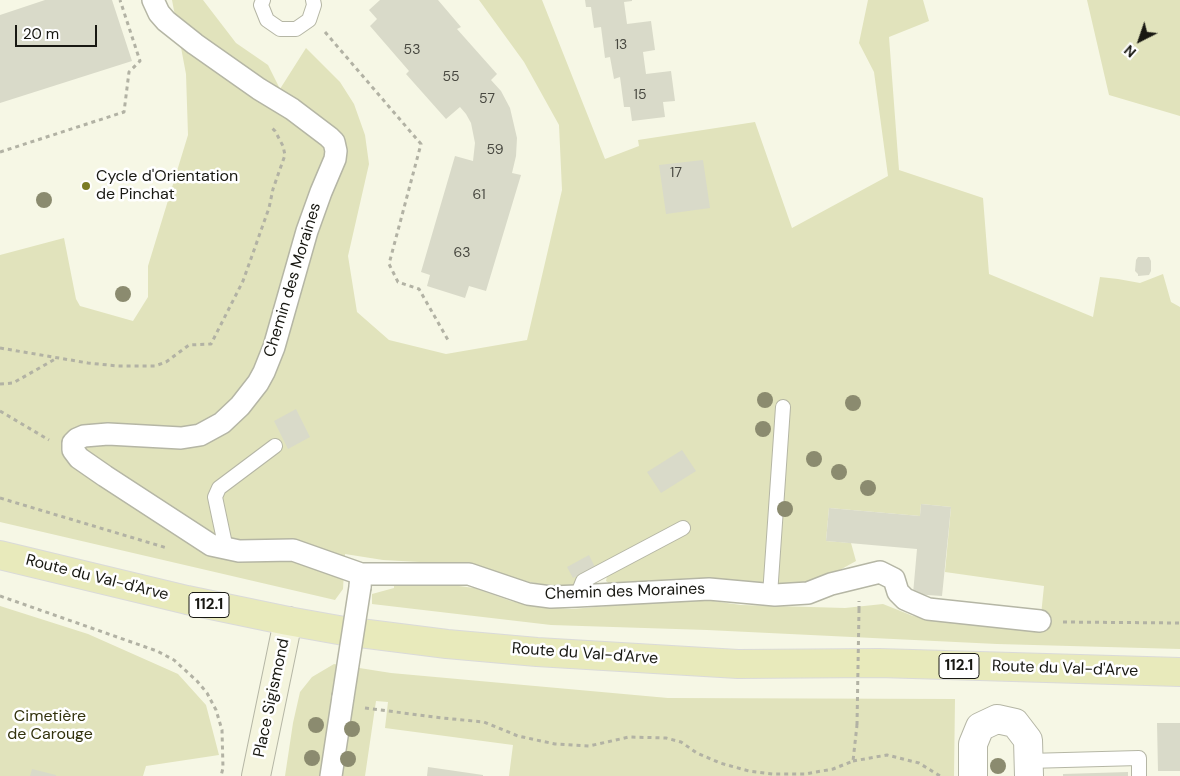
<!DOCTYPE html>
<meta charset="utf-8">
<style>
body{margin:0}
#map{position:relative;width:1180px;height:776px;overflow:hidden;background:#f6f7e5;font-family:"DM Sans",sans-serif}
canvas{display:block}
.north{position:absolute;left:1115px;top:15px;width:50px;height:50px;-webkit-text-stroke:4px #fff;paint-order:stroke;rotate:221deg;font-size:14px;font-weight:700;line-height:20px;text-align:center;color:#181812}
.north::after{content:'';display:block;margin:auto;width:18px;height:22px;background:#181812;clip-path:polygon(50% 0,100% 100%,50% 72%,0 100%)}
.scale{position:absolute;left:15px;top:25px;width:82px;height:22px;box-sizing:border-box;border:2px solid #181812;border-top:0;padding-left:6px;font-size:15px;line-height:18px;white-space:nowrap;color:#181812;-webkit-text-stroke:4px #fff;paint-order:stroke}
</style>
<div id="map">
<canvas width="1180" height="776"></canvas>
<div class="north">N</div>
<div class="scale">20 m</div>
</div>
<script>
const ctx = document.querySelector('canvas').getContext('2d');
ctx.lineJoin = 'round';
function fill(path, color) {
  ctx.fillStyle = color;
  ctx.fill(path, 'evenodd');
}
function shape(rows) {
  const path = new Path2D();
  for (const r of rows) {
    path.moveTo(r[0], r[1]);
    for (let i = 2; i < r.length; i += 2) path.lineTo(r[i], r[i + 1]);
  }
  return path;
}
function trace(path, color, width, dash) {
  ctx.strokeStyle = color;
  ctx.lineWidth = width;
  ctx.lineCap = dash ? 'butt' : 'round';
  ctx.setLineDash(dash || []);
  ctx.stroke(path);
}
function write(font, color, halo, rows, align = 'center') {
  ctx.font = font + ' "DM Sans",sans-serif';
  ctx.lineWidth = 5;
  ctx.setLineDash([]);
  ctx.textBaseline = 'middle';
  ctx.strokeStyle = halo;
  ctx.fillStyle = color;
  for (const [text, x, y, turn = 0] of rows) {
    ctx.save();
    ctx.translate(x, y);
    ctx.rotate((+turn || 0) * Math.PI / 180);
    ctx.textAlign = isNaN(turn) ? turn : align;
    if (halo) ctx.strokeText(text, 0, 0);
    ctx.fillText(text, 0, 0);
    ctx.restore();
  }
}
fill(shape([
 [172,0,203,0,236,43,268,65,280,89,306,48,340,82,354,104,365,135,369,164,348,256,357,312,389,340,446,354,527,340,562,190,559,125,524,62,479,0,542,0,605,159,639,146,638,140,755,122,792,228,888,176,874,72,859,43,868,0,923,0,929,21,889,37,899,170,983,198,989,274,1093,317,1100,277,1118,279,1140,283,1163,274,1171,302,1180,307,1180,649,997,644,707,630,551,625,372,604,372,594,394,588,394,583,444,584,474,588,511,601,538,607,572,609,656,602,706,600,741,605,845,608,883,604,913,616,971,623,1040,625,1044,586,945,572,951,507,921,504,920,516,829,508,826,541,851,543,856,561,820,581,783,587,611,585,606,581,607,576,583,587,542,584,523,581,474,565,383,560,345,554,343,589,335,600,0,522,0,255,64,238,76,299,80,306,133,321,148,297,148,266,188,135,186,74],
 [1087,0,1180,0,1180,116,1109,95],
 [0,606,88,634,178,674,206,705,219,755,146,766,143,776,0,776],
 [334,664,391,673,668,698,955,699,954,776,509,776,513,745,385,728,388,702,376,701,365,776,285,776,293,723,300,692,312,677]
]), '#e1e3bc');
fill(shape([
 [45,0,112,0,132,61,0,103,0,15],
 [380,0,438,0,461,27,457,29,497,74,491,80,501,91,510,108,517,138,516,156,512,173,521,175,486,291,469,286,465,298,427,286,430,275,421,272,455,156,473,161,475,143,471,123,466,114,460,107,446,119,406,74,409,71,370,26,377,19,369,10],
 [585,0,632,0,632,1,624,2,627,24,651,21,655,50,643,52,646,74,671,71,675,101,663,102,665,117,632,121,630,107,624,107,620,77,614,79,610,57,605,58,601,27,594,28,591,7,586,7],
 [703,160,710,208,666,214,659,165],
 [1138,257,1149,257,1151,261,1151,271,1149,275,1138,276,1138,274,1135,271,1136,260],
 [296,409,310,437,288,449,274,421],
 [682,450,696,471,661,493,647,472],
 [921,504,951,507,942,596,913,594,917,549,826,541,829,508,920,516],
 [589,555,595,567,573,578,567,567],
 [1157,723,1180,723,1180,771,1158,771],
 [428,767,483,775,483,776,427,776],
 [32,769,56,775,56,776,30,776],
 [1128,772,1128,776,1063,776,1063,774]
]), '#d9dac9');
const service = shape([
 [263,0,261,5,267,20,280,29,296,29,309,20,314,5,313,0],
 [226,549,215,497,219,488,275,446],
 [770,595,783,407],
 [577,596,583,581,683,528],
 [1028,761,1139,758,1139,776]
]);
const pedestrian = shape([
 [153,0,159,13,166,21,195,44,259,89,292,109,329,137,334,142,336,151,335,159,321,192,307,231,274,347,264,372,258,383,240,406,222,423,200,435,181,438,108,434,84,436,77,439,73,443,73,450,79,458,105,476,211,545,239,551,293,550,361,574,360,587],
 [361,574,469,574,528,594,551,597,577,596,709,589,775,595,808,593,831,584,880,572,894,579,898,592,905,599,928,609,1040,621],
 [331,776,343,697]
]);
const minor = shape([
 [973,776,973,744,980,727,997,719,1015,723,1028,740,1029,776]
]);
const secondary = shape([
 [256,776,288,621]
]);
const primary = shape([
 [0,555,187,600,288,621,344,631,447,644,537,652,738,664,879,663,1180,672]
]);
trace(service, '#b5b6a5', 16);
trace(pedestrian, '#b5b6a5', 24);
trace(minor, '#b5b6a5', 30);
trace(secondary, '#b5b6a5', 30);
trace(primary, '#dadad9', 30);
trace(shape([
 [325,32,421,144,389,264,398,282,419,289,448,340],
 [0,152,124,112,129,72,140,61,120,0],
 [0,348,88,363,118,366,155,366,166,362,189,345,211,344,243,281,269,208,273,189,285,155,283,146,275,131,272,128],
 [0,384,13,383,57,358],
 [0,411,49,440],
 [0,498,167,548],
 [0,596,157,651,174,660,197,681,207,693,216,710,222,730,223,768,221,776],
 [859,610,859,601],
 [1063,622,1180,623],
 [365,708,442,718,484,722,518,736,555,744,589,746,629,737,666,738,681,742,697,753,720,763,749,771,773,774,805,774,833,769,853,761,857,725],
 [853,761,887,755,919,763,940,776]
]), '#b2b2a4', 3, [4, 4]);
trace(service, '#fff', 14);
trace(pedestrian, '#fff', 21);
trace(minor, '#fff', 28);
trace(secondary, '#f4f4dd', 28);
trace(primary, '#e8eabb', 28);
const pedestrianBridge = shape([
 [343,697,360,587]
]);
trace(pedestrianBridge, '#b5b6a5', 24, []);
trace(shape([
 [857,725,859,610]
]), '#b2b2a4', 3, [4, 4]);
trace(pedestrianBridge, '#fff', 21);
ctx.fillStyle = '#8b8b6f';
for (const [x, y] of [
 [44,200],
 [123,294],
 [765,400],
 [853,403],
 [763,429],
 [814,459],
 [839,472],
 [868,488],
 [785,509],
 [316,725],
 [352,729],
 [312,758],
 [348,759],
 [998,766]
]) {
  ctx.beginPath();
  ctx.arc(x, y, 8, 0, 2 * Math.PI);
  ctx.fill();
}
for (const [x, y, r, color] of [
 [86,186,5,"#7b7c25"]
]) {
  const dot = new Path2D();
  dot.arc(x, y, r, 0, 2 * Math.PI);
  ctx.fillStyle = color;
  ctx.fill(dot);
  trace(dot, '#fff', 2);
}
write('14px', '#484840', null, [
 ["13",621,45],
 ["53",412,50],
 ["55",451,77],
 ["15",640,95],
 ["57",487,99],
 ["59",495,150],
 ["17",676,173],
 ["61",479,195],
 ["63",462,253]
]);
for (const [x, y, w] of [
 [209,605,40],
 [959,666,40]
]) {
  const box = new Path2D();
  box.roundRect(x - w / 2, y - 12.5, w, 25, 4);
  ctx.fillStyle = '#fff';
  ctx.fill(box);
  trace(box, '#181812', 1);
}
write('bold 15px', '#181812', null, [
 ["112.1",209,605],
 ["112.1",959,666]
]);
write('16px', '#181812', '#fff', [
 ["Cycle d'Orientation",96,177],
 ["de Pinchat",96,195]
], 'left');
write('16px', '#181812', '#fff', [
 ["Chemin des Moraines",293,280,-73],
 ["Route du Val-d'Arve",97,578,14],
 ["Chemin des Moraines",625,592,-2],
 ["Route du Val-d'Arve",585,654,4],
 ["Route du Val-d'Arve",1065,669,2],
 ["Place Sigismond",272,698,-78]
]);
write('16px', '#33330e', '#fff', [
 ["Cimetière",50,717],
 ["de Carouge",50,735]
]);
</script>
